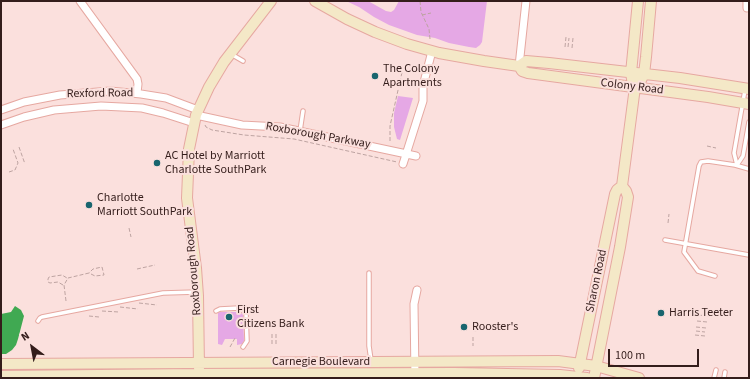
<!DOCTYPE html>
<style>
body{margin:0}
#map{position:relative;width:750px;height:379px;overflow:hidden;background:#fbe0dd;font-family:"Source Sans 3",sans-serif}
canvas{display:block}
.frame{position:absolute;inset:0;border:2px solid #341d1b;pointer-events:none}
.north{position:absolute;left:12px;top:327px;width:40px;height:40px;-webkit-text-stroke:3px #fbe0dd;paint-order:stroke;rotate:328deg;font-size:11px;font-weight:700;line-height:16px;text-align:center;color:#341d1b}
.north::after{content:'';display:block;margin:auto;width:14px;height:18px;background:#341d1b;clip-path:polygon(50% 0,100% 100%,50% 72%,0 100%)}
.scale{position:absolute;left:608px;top:349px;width:91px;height:18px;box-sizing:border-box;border:2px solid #341d1b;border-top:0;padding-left:5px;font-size:12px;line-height:14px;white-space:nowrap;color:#341d1b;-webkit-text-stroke:3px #fbe0dd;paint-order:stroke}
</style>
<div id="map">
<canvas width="750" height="379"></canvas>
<div class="frame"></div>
<div class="north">N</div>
<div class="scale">100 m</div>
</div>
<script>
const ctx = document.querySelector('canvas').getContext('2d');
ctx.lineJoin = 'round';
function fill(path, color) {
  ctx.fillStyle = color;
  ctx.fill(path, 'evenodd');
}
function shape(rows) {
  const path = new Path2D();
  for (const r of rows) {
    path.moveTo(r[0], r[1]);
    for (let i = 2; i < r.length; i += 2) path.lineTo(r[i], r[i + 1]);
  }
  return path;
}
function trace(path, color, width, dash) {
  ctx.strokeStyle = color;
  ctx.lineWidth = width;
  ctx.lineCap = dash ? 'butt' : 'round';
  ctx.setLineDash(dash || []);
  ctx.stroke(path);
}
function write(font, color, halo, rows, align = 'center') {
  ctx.font = font + ' "Source Sans 3",sans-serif';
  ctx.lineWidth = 4;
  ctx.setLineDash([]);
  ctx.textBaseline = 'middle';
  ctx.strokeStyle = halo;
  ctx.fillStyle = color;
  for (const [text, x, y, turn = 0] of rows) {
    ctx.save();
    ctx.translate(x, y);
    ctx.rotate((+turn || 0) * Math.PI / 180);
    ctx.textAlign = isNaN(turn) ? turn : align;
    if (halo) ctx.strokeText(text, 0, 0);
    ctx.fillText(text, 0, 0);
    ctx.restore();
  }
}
fill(shape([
 [346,1,368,1,386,11,391,12,394,10,399,1,487,1,482,42,480,45,476,48,469,47,449,43,435,38,417,35,389,25,374,17,359,7],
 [398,96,413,98,400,140,397,139,394,127,394,113],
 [220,312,238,312,243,314,244,341,242,344,237,345,237,339,225,339,222,345,218,344,218,313]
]), '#e5a8e5');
fill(shape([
 [15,306,21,310,24,316,18,339,16,345,12,350,6,354,1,354,1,314,11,312]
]), '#40a952');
const lane = shape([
 [231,54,243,61],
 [745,90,734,153,737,165,743,156,749,122],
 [300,131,303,111],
 [665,240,749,255],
 [369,273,369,346,371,360],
 [715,276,698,271,684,252,699,166,701,162,708,161,735,165,749,169],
 [216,311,220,309,239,308,246,313,247,341,243,347],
 [38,321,40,318,42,317,163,293,197,292],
 [714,378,716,370],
 [724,378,725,372]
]);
const street = shape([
 [80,1,137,79,138,84,137,93],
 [747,8,747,1],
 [519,66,526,1],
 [1,110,24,102,60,95,110,91,141,94,166,98,198,110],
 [196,115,242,125,280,127,416,156],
 [1,125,24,117,54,110,101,106,142,108,163,113,194,123],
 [403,164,423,101,423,86,432,51],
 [415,378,414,304,417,290]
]);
const secondary = shape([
 [315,1,347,19,375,32,407,44,439,53,484,61,519,66,526,61,549,63,680,78,749,89],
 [519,66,522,71,528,73,708,97,749,104],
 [641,80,644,74,646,57,651,1],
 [1,364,558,361,596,366,639,378],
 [199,368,198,296,196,268,187,198,189,149,196,115,209,87,224,62,271,1],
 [579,368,615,194,617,190,622,186,635,87,632,79,631,73,638,1],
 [1,376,199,374,454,373,560,375,587,378],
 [594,378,620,247,628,197,626,191,622,186]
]);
trace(lane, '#e6a8a1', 5.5);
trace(street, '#e6a8a1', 9);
trace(secondary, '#e6a8a1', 12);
trace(shape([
 [420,1,421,12,429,29,430,39],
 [422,15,431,13],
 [565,47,566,37],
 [568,47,569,38],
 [572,48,573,38],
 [205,125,206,127,212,130,244,135,294,139,397,162],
 [390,141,390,126,403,68],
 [707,146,716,148],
 [19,147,25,164],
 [9,172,15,170,18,163,13,149],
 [668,223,669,214],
 [129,228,131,237],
 [137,269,155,265],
 [63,285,58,282,50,283,48,282,48,279,49,277,62,275,67,278],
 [66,301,64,285,68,278,89,273,95,276,104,275,102,267,93,269,89,273],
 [139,303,157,305],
 [120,307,138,309],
 [102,311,119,312],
 [698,315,708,316],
 [89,316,99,317],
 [697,321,707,322],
 [696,327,706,328],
 [473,331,483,330],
 [696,331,705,332],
 [272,334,272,344],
 [276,334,276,344],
 [695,335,705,336],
 [473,337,473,346],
 [230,347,235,338]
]), '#bda3a1', 1, [4, 2]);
trace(lane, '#fff', 3.5);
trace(street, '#fff', 7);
trace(secondary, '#f4e8c7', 10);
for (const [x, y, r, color] of [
 [375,76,4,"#19656e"],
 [157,163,4,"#19656e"],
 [89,205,4,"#19656e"],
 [661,313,4,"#19656e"],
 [229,317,4,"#19656e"],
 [464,327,4,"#19656e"]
]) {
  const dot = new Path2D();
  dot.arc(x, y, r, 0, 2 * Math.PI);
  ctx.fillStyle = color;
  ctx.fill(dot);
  trace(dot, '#fbe0dd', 1.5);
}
write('12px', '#341d1b', '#fbe0dd', [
 ["The Colony",383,69],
 ["Apartments",383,83],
 ["AC Hotel by Marriott",165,156],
 ["Charlotte SouthPark",165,170],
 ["Charlotte",97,198],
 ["Marriott SouthPark",97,212],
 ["First",237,310],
 ["Citizens Bank",237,324],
 ["Harris Teeter",669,313],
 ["Rooster's",472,327]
], 'left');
write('12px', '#341d1b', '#fbe0dd', [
 ["Colony Road",632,87,7],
 ["Rexford Road",100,94,-1],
 ["Roxborough Parkway",318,136,10],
 ["Roxborough Road",194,271,-95],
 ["Sharon Road",597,281,-78],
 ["Carnegie Boulevard",321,362]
]);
</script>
